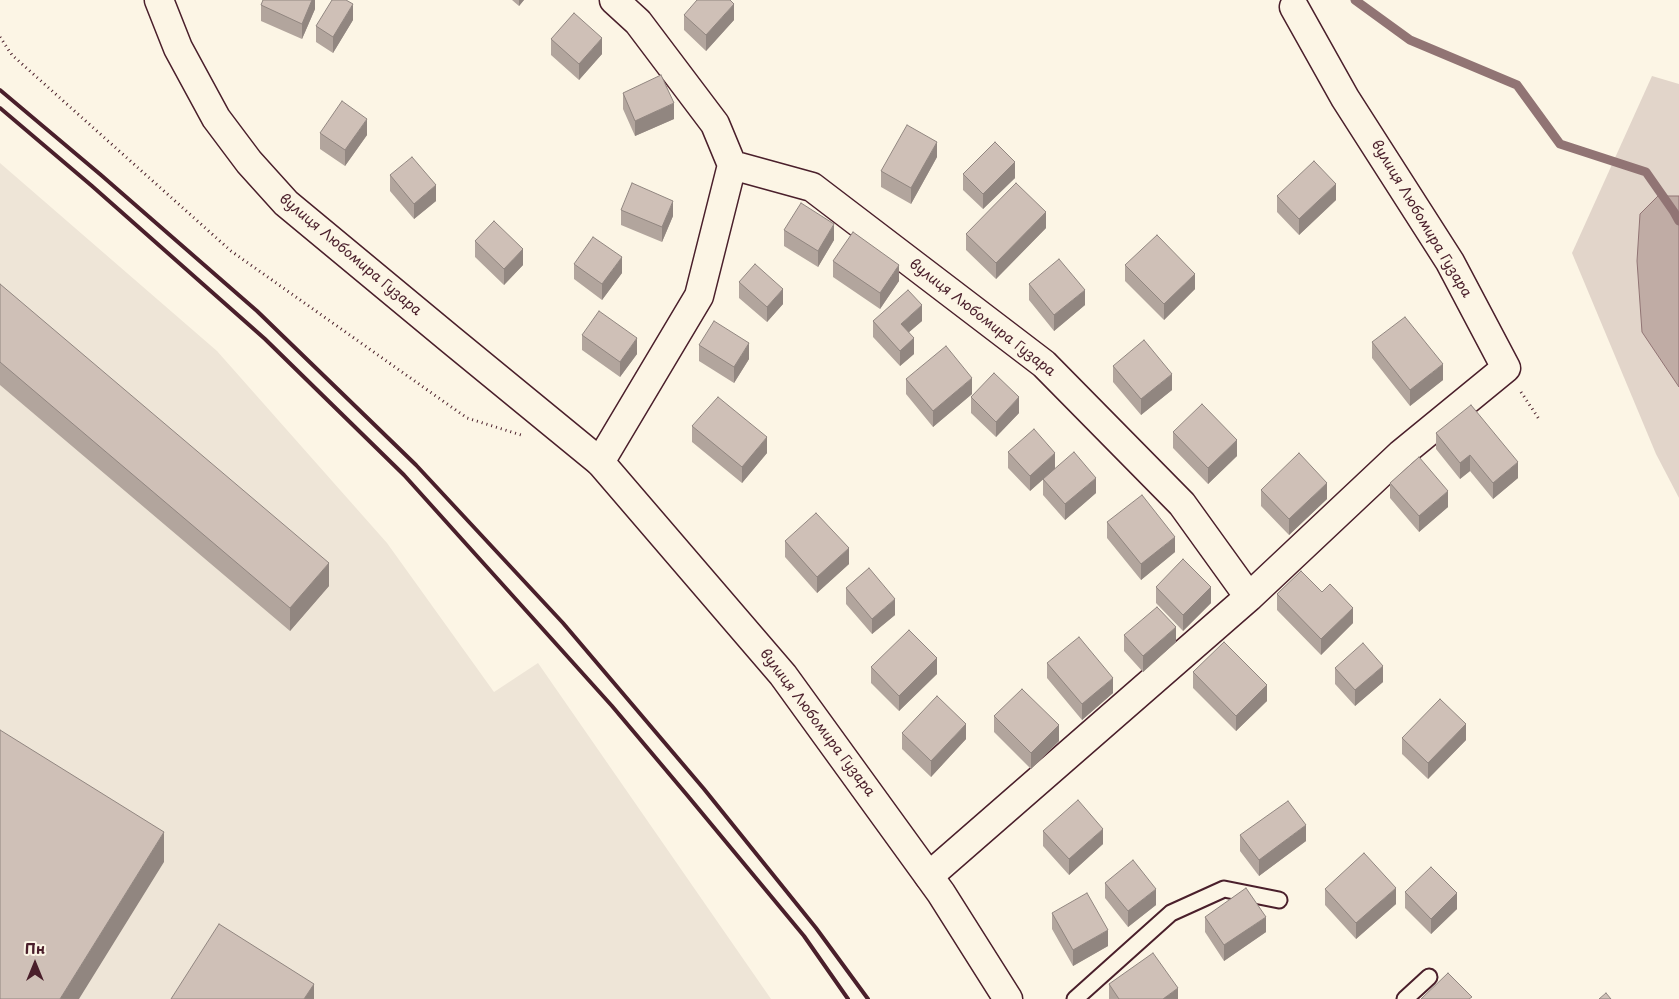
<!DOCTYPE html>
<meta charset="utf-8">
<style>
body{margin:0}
#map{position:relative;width:1679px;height:999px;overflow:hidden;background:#fcf5e5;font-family:"Playpen Sans",sans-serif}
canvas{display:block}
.north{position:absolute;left:10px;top:939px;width:50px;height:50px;-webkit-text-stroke:4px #fcf5e5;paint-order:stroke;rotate:0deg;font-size:14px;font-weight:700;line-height:20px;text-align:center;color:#4a1f2b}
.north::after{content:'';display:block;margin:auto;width:18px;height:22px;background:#4a1f2b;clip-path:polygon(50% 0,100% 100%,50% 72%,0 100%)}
</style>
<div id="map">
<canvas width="1679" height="999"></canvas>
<div class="north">Пн</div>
</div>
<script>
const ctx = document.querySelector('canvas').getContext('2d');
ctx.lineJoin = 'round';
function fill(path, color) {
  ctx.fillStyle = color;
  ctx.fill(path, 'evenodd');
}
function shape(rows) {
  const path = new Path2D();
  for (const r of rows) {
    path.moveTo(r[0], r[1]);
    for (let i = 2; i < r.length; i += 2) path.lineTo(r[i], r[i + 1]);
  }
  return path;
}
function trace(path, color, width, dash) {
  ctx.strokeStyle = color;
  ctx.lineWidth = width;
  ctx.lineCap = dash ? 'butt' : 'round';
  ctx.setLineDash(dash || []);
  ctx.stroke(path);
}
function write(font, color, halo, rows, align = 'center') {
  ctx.font = font + ' "Playpen Sans",sans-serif';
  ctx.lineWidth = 4.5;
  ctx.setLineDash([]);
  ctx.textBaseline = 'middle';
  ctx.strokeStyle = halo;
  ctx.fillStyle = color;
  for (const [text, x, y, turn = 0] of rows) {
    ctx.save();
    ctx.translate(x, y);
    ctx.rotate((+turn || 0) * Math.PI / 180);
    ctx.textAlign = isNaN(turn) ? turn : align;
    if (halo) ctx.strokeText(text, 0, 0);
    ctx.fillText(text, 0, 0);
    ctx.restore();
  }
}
fill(shape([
 [0,163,217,351,387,543,494,692,538,663,771,999,0,999]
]), '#eee5d7');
fill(shape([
 [1652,76,1679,84,1679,498,1656,454,1572,253]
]), '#e2d5ca');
const water = shape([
 [1658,196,1679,196,1679,387,1642,332,1637,261,1640,214,1658,196]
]);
fill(water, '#c0aca5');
trace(water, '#917474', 1);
trace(shape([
 [1355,0,1410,40,1517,85,1560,144,1646,172,1674,212,1679,221]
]), '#917474', 9);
const service = shape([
 [1075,999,1171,913,1224,889,1279,900],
 [1405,999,1429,977]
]);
const minor = shape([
 [732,165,812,187,1044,364,1182,504,1249,597],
 [600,462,699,296,732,165,715,124,638,22,614,0],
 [929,876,1249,597,1401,454,1506,368,1450,262,1345,98,1294,7]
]);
const secondary = shape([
 [159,0,178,48,216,118,249,162,286,203,450,339,600,462,783,675,941,893,1008,999]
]);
trace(service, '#4a1f2b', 19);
trace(minor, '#4a1f2b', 31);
trace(secondary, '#4a1f2b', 31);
trace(shape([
 [0,37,12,55,231,251,467,418,521,435],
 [1521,392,1539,419]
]), '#4a1f2b', 3, [1, 4]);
trace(service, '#fcf5e5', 15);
trace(minor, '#fcf5e5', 28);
trace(secondary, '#fcf5e5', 28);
trace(shape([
 [0,90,101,175,257,311,416,465,563,623,704,789,816,928,868,999],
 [0,108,92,186,265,339,404,475,612,706,687,795,804,936,848,999]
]), '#4a1f2b', 4);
fill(shape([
 [315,0,315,9,302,39,261,21,261,5],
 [512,0,524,0,519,6],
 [684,15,734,20,706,51,684,30],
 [353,20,333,53,316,42,316,26],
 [551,39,602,54,579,80,551,55],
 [623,93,674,119,635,136,623,109],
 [320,133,367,135,345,166,320,149],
 [937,157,911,204,881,187,881,171],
 [963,174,1015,178,983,209,963,190],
 [390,175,436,201,414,219,390,191],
 [1277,196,1336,200,1299,235,1277,212],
 [621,210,673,216,662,242,621,225],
 [1046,228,996,279,966,250,966,234],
 [784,230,834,240,818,267,784,246],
 [475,241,523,265,504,285,475,257],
 [833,261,899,281,880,309,833,277],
 [574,264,622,273,602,300,574,279],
 [1125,265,1195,289,1164,320,1125,281],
 [739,282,783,304,767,322,739,298],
 [0,284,329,586,290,631,0,385],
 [1029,284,1085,305,1054,331,1029,300],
 [873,321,922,321,909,332,914,354,900,366,873,337],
 [582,335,637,354,620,377,582,350],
 [1372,342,1443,380,1410,406,1372,358],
 [699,345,749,359,734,383,699,361],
 [1113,366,1172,390,1141,415,1113,382],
 [906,379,972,394,933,427,906,394],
 [971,397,1019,413,996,437,971,413],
 [692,426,767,453,742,483,692,442],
 [1173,432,1237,456,1208,484,1173,448],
 [1436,433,1518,478,1493,499,1470,471,1460,479,1436,449],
 [1008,452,1055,469,1096,493,1065,520,1043,495,1043,479,1030,491,1008,468],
 [1390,483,1448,507,1419,532,1390,498],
 [1261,490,1327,499,1289,535,1261,506],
 [1107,522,1175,552,1141,580,1107,538],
 [785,541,849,564,817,593,785,557],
 [1156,587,1211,603,1183,631,1156,603],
 [846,588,895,615,872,634,846,604],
 [1277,594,1353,623,1321,655,1277,610],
 [1124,635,1176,642,1143,672,1124,651],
 [1047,663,1113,693,1082,720,1047,678],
 [871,667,937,674,899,711,871,683],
 [1335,668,1383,682,1355,706,1335,684],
 [1193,672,1267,701,1236,731,1193,688],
 [994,716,1059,741,1031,769,994,732],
 [902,733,966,739,931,777,902,749],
 [1402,738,1466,740,1428,779,1402,754],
 [1043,831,1103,844,1069,875,1043,846],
 [1240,835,1306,841,1259,876,1240,851],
 [1105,883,1156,905,1128,927,1105,898],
 [1325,889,1396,904,1356,939,1325,905],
 [1405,892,1457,909,1431,934,1405,908],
 [1052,913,1108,946,1073,966,1052,929],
 [1205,917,1266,932,1224,961,1205,932],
 [1109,984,1178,999,1109,999]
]), '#b2a59d');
fill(shape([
 [312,0,315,0,315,9,302,39,302,24],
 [519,0,524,0,519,6],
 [353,4,353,20,333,53,333,37],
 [734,4,734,20,706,51,706,35],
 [602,38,602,54,579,80,579,64],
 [674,103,674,119,635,136,635,121],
 [367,119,367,135,345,166,345,150],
 [937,142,937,157,911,204,911,188],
 [1015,162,1015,178,983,209,983,194],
 [1336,184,1336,200,1299,235,1299,219],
 [436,185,436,201,414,219,414,204],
 [673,201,673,216,662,242,662,227],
 [1046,212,1046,228,996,279,996,263],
 [834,224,834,240,818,267,818,251],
 [523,249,523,265,504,285,504,269],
 [622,257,622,273,602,300,602,284],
 [899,265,899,281,880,309,880,293],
 [1195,274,1195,289,1164,320,1164,304],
 [783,289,783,304,767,322,767,307],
 [1085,290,1085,305,1054,331,1054,315],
 [922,305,922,321,901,339,901,324],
 [637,338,637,354,620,377,620,362],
 [914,338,914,354,900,366,900,351],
 [749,343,749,359,734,383,734,367],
 [1443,364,1443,380,1410,406,1410,390],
 [1172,374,1172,390,1141,415,1141,399],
 [972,378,972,394,933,427,933,411],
 [1019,397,1019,413,996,437,996,422],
 [767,437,767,453,742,483,742,467],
 [1237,440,1237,456,1208,484,1208,468],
 [1055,453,1055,469,1030,491,1030,476],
 [1470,455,1470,471,1460,479,1460,463],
 [1518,462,1518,478,1493,499,1493,483],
 [1096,478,1096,493,1065,520,1065,504],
 [1327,483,1327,499,1289,535,1289,519],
 [1448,491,1448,507,1419,532,1419,516],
 [1175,537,1175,552,1141,580,1141,564],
 [849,548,849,564,817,593,817,577],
 [329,563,329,586,290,631,290,608],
 [1211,587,1211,603,1183,631,1183,615],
 [895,599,895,615,872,634,872,619],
 [1353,608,1353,623,1321,655,1321,639],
 [1176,627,1176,642,1143,672,1143,656],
 [937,658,937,674,899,711,899,696],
 [1383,666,1383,682,1355,706,1355,690],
 [1113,678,1113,693,1082,720,1082,704],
 [1267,685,1267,701,1236,731,1236,716],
 [966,724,966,739,931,777,931,761],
 [1466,724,1466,740,1428,779,1428,763],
 [1059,725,1059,741,1031,769,1031,753],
 [1306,825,1306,841,1259,876,1259,860],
 [1103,829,1103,844,1069,875,1069,859],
 [164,832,164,862,79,999,60,999],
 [1396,888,1396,904,1356,939,1356,923],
 [1156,889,1156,905,1128,927,1128,911],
 [1457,893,1457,909,1431,934,1431,919],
 [1266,917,1266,932,1224,961,1224,945],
 [1108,930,1108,946,1073,966,1073,950],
 [314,984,314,999,304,999],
 [1178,988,1178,999,1163,999]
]), '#918680');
const building = shape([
 [263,0,312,0,302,24,261,5,263,0],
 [332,0,346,0,353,4,333,37,316,26,332,0],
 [697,0,730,0,734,4,706,35,684,15,697,0],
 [574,13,602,38,579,64,551,39,574,13],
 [661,75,674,103,635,121,623,93,661,75],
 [342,101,367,119,345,150,320,133,342,101],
 [907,125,937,142,911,188,881,171,907,125],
 [995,142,1015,162,983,194,963,174,995,142],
 [412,157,436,185,414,204,390,175,412,157],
 [1314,161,1336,184,1299,219,1277,196,1314,161],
 [632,183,673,201,662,227,621,210,632,183],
 [1016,183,1046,212,996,263,966,234,1016,183],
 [801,203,834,224,818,251,784,230,801,203],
 [494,221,523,249,504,269,475,241,494,221],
 [853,232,899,265,880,293,833,261,853,232],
 [1157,235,1195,274,1164,304,1125,265,1157,235],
 [593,237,622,257,602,284,574,264,593,237],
 [1059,259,1085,290,1054,315,1029,284,1059,259],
 [755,264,783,289,767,307,739,282,755,264],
 [0,284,329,563,290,608,0,362,0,284],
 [908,290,922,305,901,324,914,338,900,351,873,321,908,290],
 [599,311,637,338,620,362,582,335,599,311],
 [1405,317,1443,364,1410,390,1372,342,1405,317],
 [714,321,749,343,734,367,699,345,714,321],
 [1144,340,1172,374,1141,399,1113,366,1144,340],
 [946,346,972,378,933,411,906,379,946,346],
 [994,373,1019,397,996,422,971,397,994,373],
 [718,397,767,437,742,467,692,426,718,397],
 [1202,404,1237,440,1208,468,1173,432,1202,404],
 [1471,405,1518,462,1493,483,1470,455,1460,463,1436,433,1471,405],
 [1034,429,1055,453,1030,476,1008,452,1034,429],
 [1074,452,1096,478,1065,504,1043,479,1074,452],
 [1299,453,1327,483,1289,519,1261,490,1299,453],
 [1419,457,1448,491,1419,516,1390,483,1419,457],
 [1142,495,1175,537,1141,564,1107,522,1142,495],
 [816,513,849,548,817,577,785,541,816,513],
 [1183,559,1211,587,1183,615,1156,587,1183,559],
 [869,568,895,599,872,619,846,588,869,568],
 [1301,571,1322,592,1330,584,1353,608,1321,639,1277,594,1301,571],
 [1157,607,1176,627,1143,656,1124,635,1157,607],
 [909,630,937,658,899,696,871,667,909,630],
 [1079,637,1113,678,1082,704,1047,663,1079,637],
 [1224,642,1267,685,1236,716,1193,672,1224,642],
 [1363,643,1383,666,1355,690,1335,668,1363,643],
 [1022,689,1059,725,1031,753,994,716,1022,689],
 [937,696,966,724,931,761,902,733,937,696],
 [1440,699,1466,724,1428,763,1402,738,1440,699],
 [0,730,164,832,60,999,0,999,0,730],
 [1078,800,1103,829,1069,859,1043,831,1078,800],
 [1288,801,1306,825,1259,860,1240,835,1288,801],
 [1364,853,1396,888,1356,923,1325,889,1364,853],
 [1133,860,1156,889,1128,911,1105,883,1133,860],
 [1431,867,1457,893,1431,919,1405,892,1431,867],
 [1246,888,1266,917,1224,945,1205,917,1246,888],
 [1087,893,1108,930,1073,950,1052,913,1087,893],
 [219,924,314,984,304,999,171,999,219,924],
 [1153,953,1178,988,1163,999,1119,999,1109,984,1153,953],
 [1448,973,1472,997,1469,999,1421,999,1448,973],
 [1606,993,1611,999,1599,999,1606,993]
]);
fill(building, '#cfc0b7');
trace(building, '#918680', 1);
write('14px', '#4a1f2b', '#fcf5e5', [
 ["вулиця Любомира Гузара",1421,219,59],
 ["вулиця Любомира Гузара",350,255,40],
 ["вулиця Любомира Гузара",982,318,38],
 ["вулиця Любомира Гузара",817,723,53]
]);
</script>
